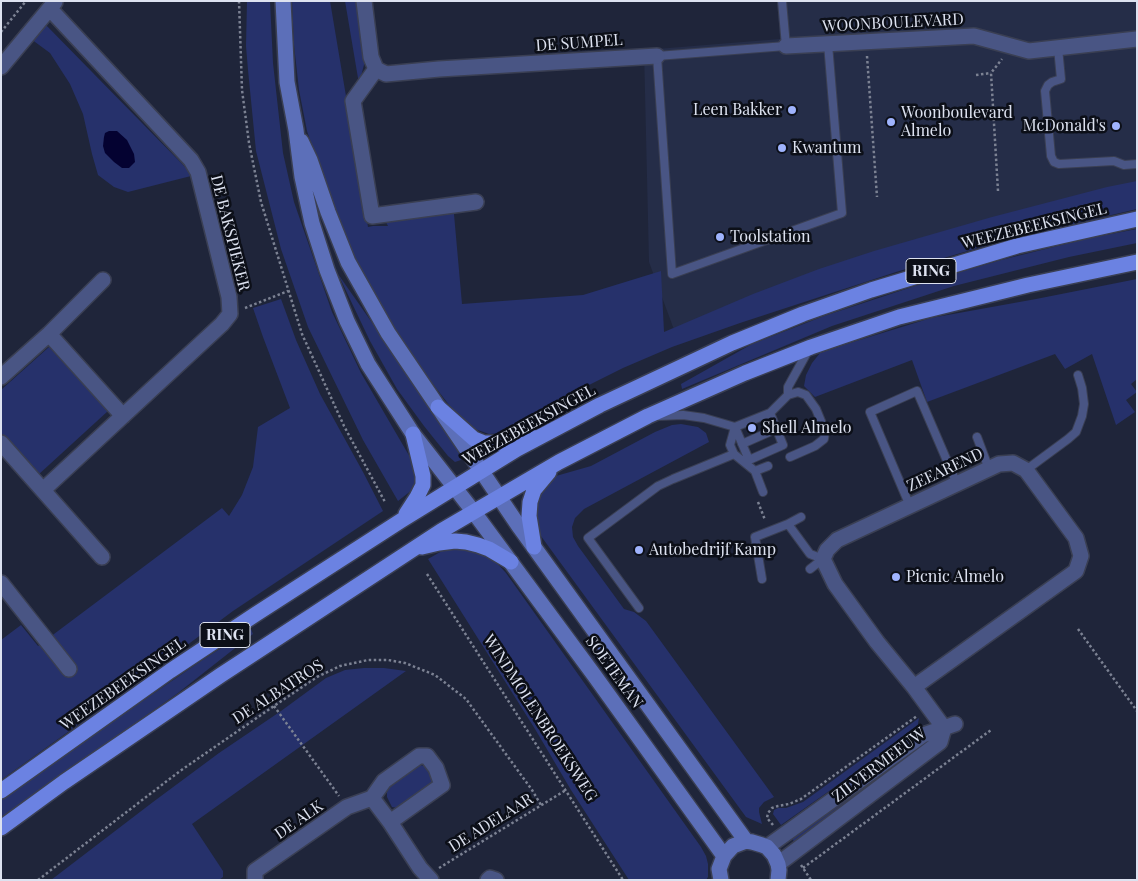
<!DOCTYPE html>
<style>
body{margin:0}
#map{position:relative;width:1138px;height:881px;overflow:hidden;background:#1f253a;font-family:"Playfair Display",serif}
canvas{display:block}
.frame{position:absolute;inset:0;border:2px solid #dde2f0;pointer-events:none}
</style>
<div id="map">
<canvas width="1138" height="881"></canvas>
<div class="frame"></div>
</div>
<script>
const ctx = document.querySelector('canvas').getContext('2d');
ctx.lineJoin = 'round';
function fill(path, color) {
  ctx.fillStyle = color;
  ctx.fill(path, 'evenodd');
}
function shape(rows) {
  const path = new Path2D();
  for (const r of rows) {
    path.moveTo(r[0], r[1]);
    for (let i = 2; i < r.length; i += 2) path.lineTo(r[i], r[i + 1]);
  }
  return path;
}
function trace(path, color, width, dash) {
  ctx.strokeStyle = color;
  ctx.lineWidth = width;
  ctx.lineCap = dash ? 'butt' : 'round';
  ctx.setLineDash(dash || []);
  ctx.stroke(path);
}
function write(font, color, halo, rows, align = 'center') {
  ctx.font = font + ' "Playfair Display",serif';
  ctx.lineWidth = 5;
  ctx.setLineDash([]);
  ctx.textBaseline = 'middle';
  ctx.strokeStyle = halo;
  ctx.fillStyle = color;
  for (const [text, x, y, turn = 0] of rows) {
    ctx.save();
    ctx.translate(x, y);
    ctx.rotate((+turn || 0) * Math.PI / 180);
    ctx.textAlign = isNaN(turn) ? turn : align;
    if (halo) ctx.strokeText(text, 0, 0);
    ctx.fillText(text, 0, 0);
    ctx.restore();
  }
}
fill(shape([
 [777,1,1137,1,1137,194,676,335,649,262,644,50,780,39]
]), '#252d48');
fill(shape([
 [247,1,270,1,273,63,283,153,294,202,332,312,361,373,414,464,417,486,398,501,363,440,308,327,281,249,256,151,248,70,246,46],
 [292,1,330,1,368,227,373,226,388,226,381,212,453,203,462,304,583,295,661,271,664,332,753,294,819,269,874,251,992,217,1107,187,1137,181,1137,209,1005,240,896,272,740,323,672,347,623,368,571,394,525,419,503,433,489,434,472,428,456,414,426,375,397,333,369,285,341,229,307,131,299,90,294,45],
 [345,1,358,1,366,57,359,84],
 [45,24,190,172,191,176,128,192,114,187,98,175,92,154,83,114,70,84,50,53,31,39],
 [1137,229,1137,243,1069,257,954,286,832,326,682,389,681,384,752,344,824,316,933,280,1001,260,1090,238],
 [338,274,454,440,461,460,455,462,448,456,424,426,397,389,370,341],
 [1137,279,1137,379,1131,384,1137,392,1126,400,1135,412,1116,425,1092,354,1065,369,1055,354,927,402,912,360,815,397,804,386,806,375,812,363,820,353,853,342,931,318,1036,299],
 [281,299,296,340,320,394,363,472,383,511,233,611,132,686,1,780,1,640,21,625,38,646,222,508,229,516,242,495,253,467,258,427,290,408,263,337,253,308],
 [49,347,108,411,38,475,1,433,1,390],
 [681,424,698,427,706,433,709,442,584,509,575,518,572,527,573,537,578,546,624,609,634,612,646,621,774,797,764,802,759,808,759,812,762,824,746,817,538,532,536,512,540,493,556,476,591,466,655,432,672,425],
 [461,548,484,554,495,561,506,573,701,847,706,856,708,864,708,877,706,880,629,880,571,790,535,729,428,559,442,551],
 [251,629,253,634,178,693,1,818,1,799,43,769,204,659],
 [364,668,384,668,406,671,192,824,223,871,223,877,219,880,51,880,153,802,219,753,281,711,326,678,345,670],
 [919,718,917,729,781,825,773,814,774,810,778,808,786,808,803,802],
 [920,744,923,747,795,843,791,837],
 [420,765,424,766,427,769,434,779,435,784,398,808,392,807,387,797,387,792,389,788]
]), '#26316b');
fill(shape([
 [109,131,117,131,127,140,134,154,135,162,129,168,122,168,114,162,105,153,103,146,104,137,105,133]
]), '#040231');
const lane = shape([
 [782,1,786,46,657,56,672,274,842,213,828,44],
 [1058,48,1061,79,1052,82,1048,85,1045,91,1051,156,1054,162,1059,164,1114,161,1124,165,1137,164],
 [788,395,798,392,806,395,816,409,825,431,824,439,815,446,790,457],
 [658,416,683,415,704,418,735,427,770,413,788,395,788,387,809,349],
 [735,427,749,460,783,445,770,413],
 [735,427,730,445,734,454,755,471,768,466],
 [977,437,989,469],
 [742,444,776,429],
 [1026,470,1068,439,1076,432,1082,416,1084,404,1082,388,1078,375],
 [755,471,763,492],
 [910,506,870,412,917,391,957,484],
 [788,524,810,554,823,559,810,569],
 [762,579,755,537,788,524,801,517],
 [639,608,588,538,658,486,673,479,734,454]
]);
const street = shape([
 [364,1,371,57,376,69,386,74,439,69,657,56],
 [786,46,974,36,1029,51,1137,39],
 [1,67,55,2],
 [376,69,353,101,372,216,476,202],
 [49,334,123,416],
 [1,377,49,334,103,280],
 [1,443,102,557],
 [43,490,222,324,230,314,229,297,198,172,191,160,50,9],
 [1,583,69,669],
 [914,687,1076,571,1081,556,1076,538,1026,470,1013,463,999,464,837,540,827,550,823,559,835,584,877,642,914,687,944,728],
 [390,822,420,868,431,880],
 [767,847,923,735,955,724],
 [778,864,940,742,944,728],
 [255,880,255,871,347,807,372,798,384,781,419,756,427,756,436,768,442,785,390,822,372,798],
 [488,880,490,878,496,880]
]);
const secondary = shape([
 [283,1,287,82,296,130,302,177,312,223,327,270,347,321,368,364,413,434,473,511,594,675,724,856],
 [301,141,310,160,328,212,348,262,388,333,518,525,746,841],
 [721,880,719,869,724,856,733,846,746,841,752,842,762,845,767,847,774,855,778,864,779,870,778,880]
]);
const primary = shape([
 [438,407,474,439,484,443,501,443,531,436],
 [406,514,417,497,423,485,423,476,413,434],
 [422,547,439,543,455,541,466,542,478,545,489,549,511,562],
 [534,547,529,516,530,502,534,490,549,472],
 [1,791,170,671,256,614,402,520,517,449,600,405,732,343,803,314,871,290,1017,246,1137,219],
 [1,828,64,782,221,675,441,531,559,462,648,416,745,373,811,347,899,317,1028,285,1137,262]
]);
trace(lane, '#3a3f53', 10);
trace(street, '#3a3f53', 18);
trace(secondary, '#3a3f53', 18);
trace(primary, '#3a3f53', 18);
trace(shape([
 [239,1,242,90,249,143,261,202,302,334,344,426,385,502],
 [1,32,26,1],
 [867,56,877,197],
 [976,75,991,73],
 [998,191,991,73,1002,59],
 [245,308,288,291],
 [758,502,765,520],
 [427,574,623,880],
 [1078,629,1137,711],
 [274,706,339,796],
 [773,825,767,818,768,813,772,808,778,806,789,804,801,799,917,716],
 [801,865,811,880],
 [439,868,566,790],
 [803,868,991,730],
 [38,880,180,771,274,706,317,677,340,666,368,660,388,660,405,663,435,675,466,699,532,790,541,805]
]), '#7c8293', 2.5, [2.5, 2.5]);
trace(lane, '#495584', 8);
trace(street, '#495584', 15);
trace(secondary, '#5c6fb9', 15);
trace(primary, '#6b82e2', 15);
for (const [x, y, r, color] of [
 [792,110,5,"#9fb3fd"],
 [891,122,5,"#9fb3fd"],
 [1116,126,5,"#9fb3fd"],
 [782,148,5,"#9fb3fd"],
 [720,237,5,"#9fb3fd"],
 [752,428,5,"#9fb3fd"],
 [639,550,5,"#9fb3fd"],
 [896,577,5,"#9fb3fd"]
]) {
  const dot = new Path2D();
  dot.arc(x, y, r, 0, 2 * Math.PI);
  ctx.fillStyle = color;
  ctx.fill(dot);
  trace(dot, '#0c0f18', 2);
}
for (const [x, y, w] of [
 [931,271,50],
 [225,635,50]
]) {
  const box = new Path2D();
  box.roundRect(x - w / 2, y - 12.5, w, 25, 4);
  ctx.fillStyle = '#0c0f18';
  ctx.fill(box);
  trace(box, '#dde2f0', 1);
}
write('bold 15px', '#dde2f0', null, [
 ["RING",931,271],
 ["RING",225,635]
]);
write('16px', '#dde2f0', '#0c0f18', [
 ["WOONBOULEVARD",893,23,-3],
 ["DE SUMPEL",579,43,-4],
 ["WEEZEBEEKSINGEL",1034,226,-14],
 ["DE BAKSPIEKER",230,233,76],
 ["WEEZEBEEKSINGEL",529,425,-29],
 ["ZEEAREND",945,470,-25],
 ["SOETEMAN",614,672,54],
 ["WEEZEBEEKSINGEL",123,684,-35],
 ["DE ALBATROS",278,692,-33],
 ["WINDMOLENBROEKSWEG",540,718,57],
 ["ZILVERMEEUW",879,765,-37],
 ["DE ALK",299,820,-35],
 ["DE ADELAAR",491,823,-32]
]);
write('16px', '#dde2f0', '#0c0f18', [
 ["Leen Bakker",782,110,"right"],
 ["Woonboulevard",901,113],
 ["Almelo",901,131],
 ["McDonald's",1106,126,"right"],
 ["Kwantum",792,148],
 ["Toolstation",730,237],
 ["Shell Almelo",762,428],
 ["Autobedrijf Kamp",649,550],
 ["Picnic Almelo",906,577]
], 'left');
</script>
